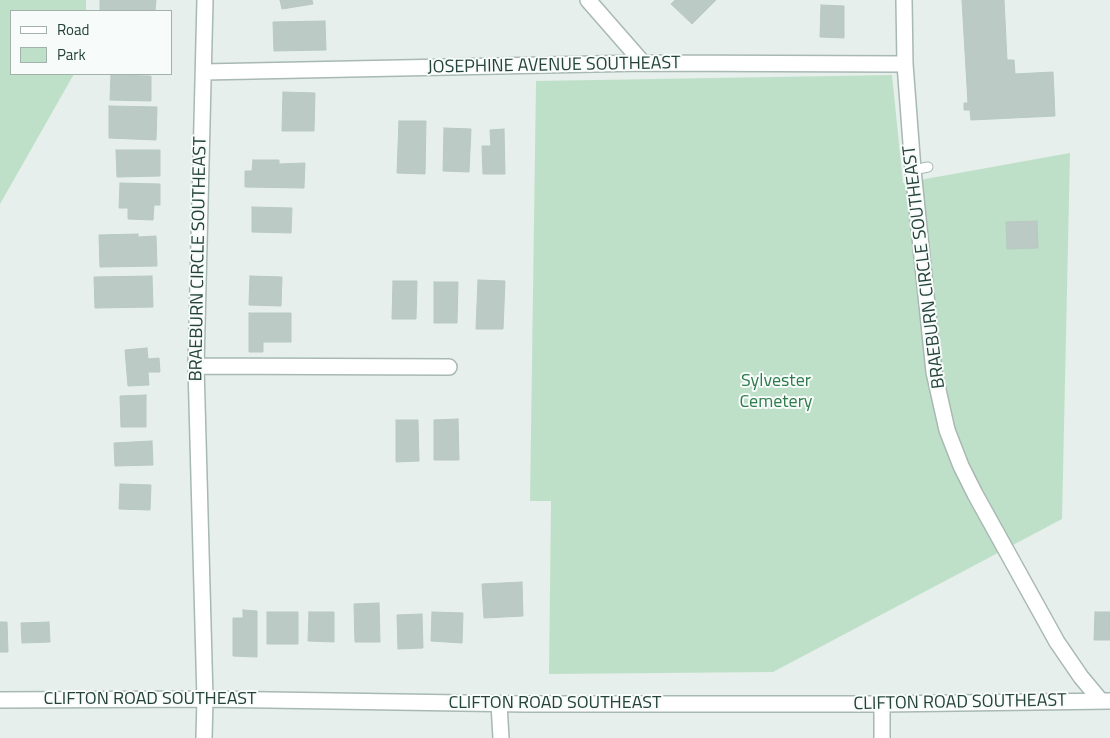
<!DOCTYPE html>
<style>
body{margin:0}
#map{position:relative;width:1110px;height:738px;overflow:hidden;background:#e6efeb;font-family:"Titillium Web",sans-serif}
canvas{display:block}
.legend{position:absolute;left:10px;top:10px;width:162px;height:65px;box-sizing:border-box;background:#f7fbf9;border:1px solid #a3b1ad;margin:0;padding:6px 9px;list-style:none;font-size:15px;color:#24423a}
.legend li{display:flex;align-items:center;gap:10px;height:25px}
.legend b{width:25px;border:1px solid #a3b1ad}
</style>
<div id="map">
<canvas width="1110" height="738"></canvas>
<ul class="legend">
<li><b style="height:6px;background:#fff"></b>Road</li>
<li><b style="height:14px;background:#bfe0c8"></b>Park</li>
</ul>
</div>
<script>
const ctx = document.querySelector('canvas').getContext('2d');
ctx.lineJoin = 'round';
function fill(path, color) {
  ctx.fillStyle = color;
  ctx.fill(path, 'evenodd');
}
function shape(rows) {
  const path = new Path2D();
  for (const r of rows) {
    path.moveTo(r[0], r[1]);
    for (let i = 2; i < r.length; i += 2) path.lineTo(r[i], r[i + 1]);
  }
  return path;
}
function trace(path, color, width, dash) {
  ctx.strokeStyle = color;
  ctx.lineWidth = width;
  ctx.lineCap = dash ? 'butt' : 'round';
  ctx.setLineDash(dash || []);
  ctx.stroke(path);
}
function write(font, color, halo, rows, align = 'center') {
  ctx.font = font + ' "Titillium Web",sans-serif';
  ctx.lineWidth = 4;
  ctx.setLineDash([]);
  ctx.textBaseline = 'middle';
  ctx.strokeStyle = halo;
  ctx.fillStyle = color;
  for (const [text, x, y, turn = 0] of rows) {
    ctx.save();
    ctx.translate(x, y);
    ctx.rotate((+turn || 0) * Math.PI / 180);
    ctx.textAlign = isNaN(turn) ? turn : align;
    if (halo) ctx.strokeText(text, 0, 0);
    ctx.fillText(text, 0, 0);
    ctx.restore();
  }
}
fill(shape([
 [0,0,86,0,86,11,11,11,11,74,74,74,0,204],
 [892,75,903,183,1070,153,1062,519,773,672,549,674,551,501,530,501,536,81]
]), '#bfe0c8');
const building = shape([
 [100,0,156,0,155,11,100,11,100,0],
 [280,0,312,0,313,4,282,9,280,0],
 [675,0,716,0,692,24,671,4,675,0],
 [962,0,1004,0,1007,60,1014,60,1015,74,1053,72,1055,116,971,120,970,110,964,110,964,103,968,103,962,0],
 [821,5,844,6,844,38,820,37,821,5],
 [325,21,326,50,274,51,273,22,325,21],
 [111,75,151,76,151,101,110,100,111,75],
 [283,92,315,93,314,131,282,131,283,92],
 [109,106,157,107,156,140,109,138,109,106],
 [399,121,426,121,425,174,397,173,399,121],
 [444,128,471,129,469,172,443,171,444,128],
 [504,129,505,174,483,174,482,146,491,146,490,130,504,129],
 [116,150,160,150,160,176,117,177,116,150],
 [253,160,279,160,279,164,305,163,304,188,245,187,245,171,252,171,253,160],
 [120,183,160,184,160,205,154,205,153,220,128,219,128,208,119,208,120,183],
 [252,207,292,208,291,233,252,232,252,207],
 [1037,221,1038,248,1007,249,1006,222,1037,221],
 [138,234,138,237,156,236,157,266,100,267,99,235,138,234],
 [152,276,153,307,95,308,94,277,152,276],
 [250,276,282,277,281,306,249,305,250,276],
 [478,280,505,281,503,329,476,329,478,280],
 [393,281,417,281,416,319,392,319,393,281],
 [434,282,458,282,457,323,434,323,434,282],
 [249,313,291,313,291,342,263,342,263,352,249,352,249,313],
 [147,348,148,359,159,358,160,372,148,372,149,385,128,386,125,350,147,348],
 [146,395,146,427,121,427,120,396,146,395],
 [458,419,459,460,434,460,434,420,458,419],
 [396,420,418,420,419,461,396,462,396,420],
 [152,441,153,465,115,466,114,443,152,441],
 [120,484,151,485,150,510,119,509,120,484],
 [522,582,523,616,484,618,482,584,522,582],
 [379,603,380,642,355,642,354,604,379,603],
 [243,610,257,611,257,657,233,656,233,618,243,618,243,610],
 [267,612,298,612,298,644,267,644,267,612],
 [309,612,334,612,334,642,308,641,309,612],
 [432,612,463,613,462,643,431,641,432,612],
 [1095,612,1110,612,1110,640,1094,640,1095,612],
 [422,614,423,648,398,649,397,615,422,614],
 [0,622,7,622,8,652,0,652,0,622],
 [49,622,50,642,22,643,21,623,49,622]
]);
fill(building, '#bbcac4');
trace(building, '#b8c9c2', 1);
const lane = shape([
 [913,170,928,167]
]);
const street = shape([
 [588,0,643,63],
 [904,0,905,64,913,170,934,372,947,430,961,466,975,494,1057,642,1081,677,1101,701],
 [204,72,643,63,905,64],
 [196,366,449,367],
 [0,700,205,699,525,704,882,704,1110,701],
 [499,704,501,738],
 [882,704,882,738],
 [204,738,205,699,196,366,205,0]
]);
trace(lane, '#a8b8b2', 11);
trace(street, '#a8b8b2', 18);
trace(lane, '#fff', 9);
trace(street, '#fff', 15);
write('18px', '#24423a', '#f7fbf9', [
 ["JOSEPHINE AVENUE SOUTHEAST",554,66,-1],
 ["BRAEBURN CIRCLE SOUTHEAST",199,259,-89],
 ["BRAEBURN CIRCLE SOUTHEAST",925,267,-97],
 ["CLIFTON ROAD SOUTHEAST",150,700],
 ["CLIFTON ROAD SOUTHEAST",960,703,-1],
 ["CLIFTON ROAD SOUTHEAST",555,704]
]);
write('18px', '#2d7a4b', '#f7fbf9', [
 ["Sylvester",776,382],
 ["Cemetery",776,403]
]);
</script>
